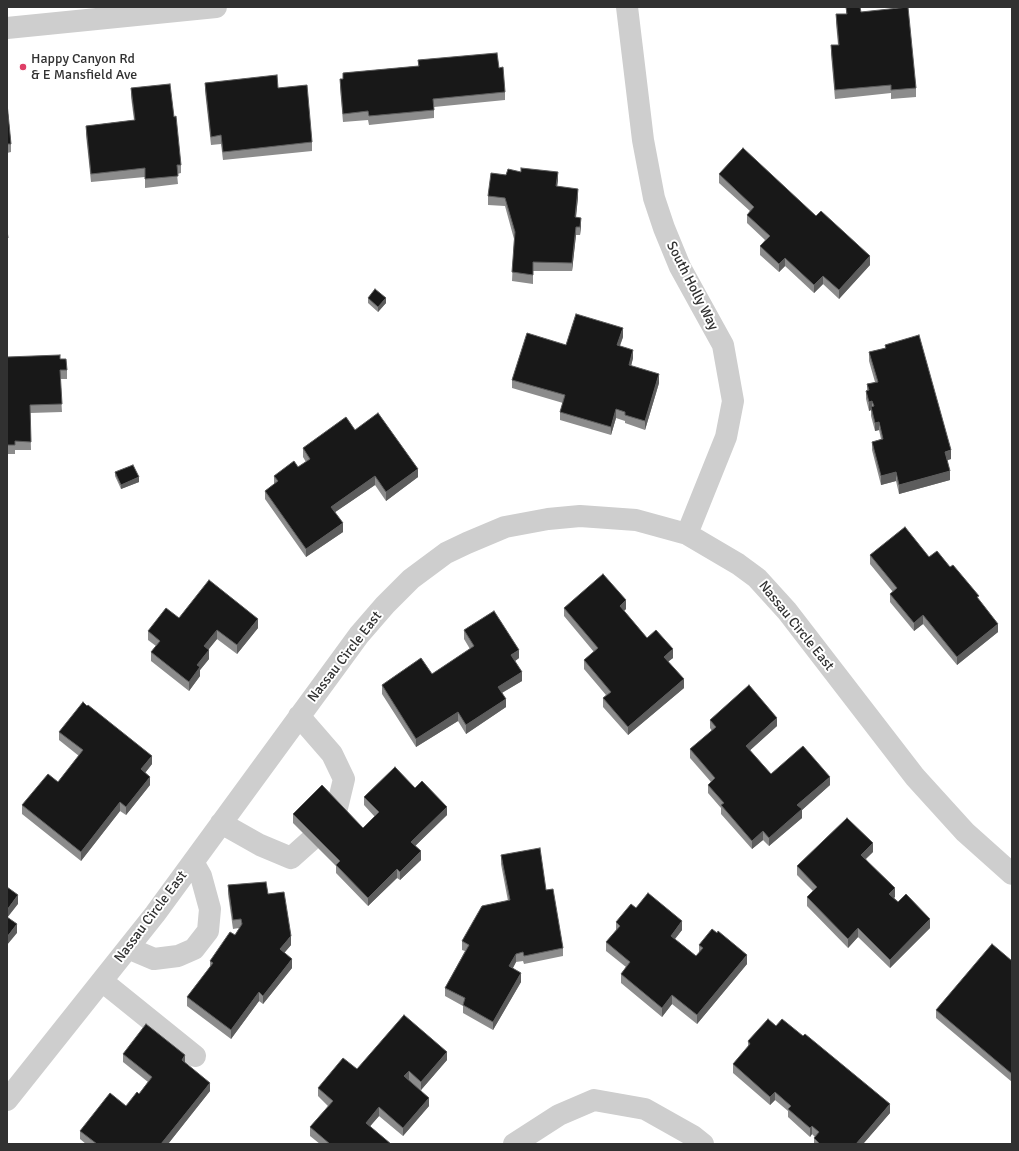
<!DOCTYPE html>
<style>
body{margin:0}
#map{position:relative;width:1019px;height:1151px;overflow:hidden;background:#fff;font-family:Signika,sans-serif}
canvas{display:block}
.frame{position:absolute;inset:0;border:8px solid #313131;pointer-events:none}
</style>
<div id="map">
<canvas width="1019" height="1151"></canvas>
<div class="frame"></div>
</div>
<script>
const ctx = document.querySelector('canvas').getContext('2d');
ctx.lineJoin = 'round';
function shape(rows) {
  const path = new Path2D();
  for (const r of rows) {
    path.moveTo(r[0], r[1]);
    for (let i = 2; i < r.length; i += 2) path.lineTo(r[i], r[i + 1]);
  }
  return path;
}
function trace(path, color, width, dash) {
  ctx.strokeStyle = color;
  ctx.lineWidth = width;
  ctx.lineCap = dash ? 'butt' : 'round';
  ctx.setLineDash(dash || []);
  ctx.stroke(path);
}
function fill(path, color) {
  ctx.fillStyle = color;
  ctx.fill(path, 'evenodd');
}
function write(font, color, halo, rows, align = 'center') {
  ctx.font = font + ' Signika,sans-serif';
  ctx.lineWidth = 4;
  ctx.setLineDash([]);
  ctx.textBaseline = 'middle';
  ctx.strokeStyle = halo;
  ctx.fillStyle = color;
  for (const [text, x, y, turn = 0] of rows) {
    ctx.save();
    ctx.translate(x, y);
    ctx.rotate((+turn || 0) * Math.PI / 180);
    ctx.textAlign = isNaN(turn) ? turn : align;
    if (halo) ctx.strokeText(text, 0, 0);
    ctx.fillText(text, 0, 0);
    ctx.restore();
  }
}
trace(shape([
 [627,7,643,140,654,198,664,228,680,267,723,345,733,401,726,437,687,534],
 [7,28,216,7],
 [299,716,332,754,344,779,337,808],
 [221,823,260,845,291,858,310,841],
 [128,948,154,959,178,956,194,949,208,931,210,909,201,876,193,862],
 [102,981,195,1056],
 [7,1100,155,914,359,635,385,605,411,579,446,553,467,543,505,527,548,519,580,516,636,520,687,534,738,564,757,578,787,611,915,777,965,832,1012,874],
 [514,1144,559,1115,594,1100,645,1109,693,1136,703,1144]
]), '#cecece', 22);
fill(shape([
 [846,7,861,12,916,88,916,97,891,99,891,93,835,99,831,54,831,45,838,45,836,23,836,14,846,14],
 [418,60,499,68,505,92,505,100,434,107,434,118,369,125,368,120,343,122,340,88,340,79,343,79,343,73,418,66],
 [205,83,278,88,312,142,312,151,223,160,221,144,211,145,205,91],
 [131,88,181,165,181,173,177,174,178,184,145,188,145,177,91,182,86,135,86,126,134,120,131,97],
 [7,103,11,144,11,152,7,153],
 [719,174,816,216,870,265,839,299,823,284,814,293,785,266,779,272,760,255,760,246,765,240,747,223,747,215,750,211,719,183],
 [506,175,558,180,557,186,578,197,576,217,581,226,580,235,576,235,572,271,533,271,533,284,512,281,514,239,505,206,488,205,488,196],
 [7,230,8,238,8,247,7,247],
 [368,298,386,303,378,312,368,303],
 [623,337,620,346,633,358,631,366,659,383,645,430,625,423,625,421,616,418,611,435,560,420,560,412,563,403,512,388,512,380,566,345],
 [885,345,951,459,947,460,950,480,899,494,896,481,881,485,872,450,872,442,881,439,879,430,875,431,871,416,871,410,869,411,866,399,866,391,867,390,867,384,875,382,869,361,869,352,885,348],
 [7,357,60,359,67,370,67,379,60,379,62,412,30,413,31,450,15,450,15,454,7,454],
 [355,430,418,477,386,501,375,485,335,512,343,532,306,557,265,499,265,491,274,484,274,476,298,467,306,462,303,457,303,448],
 [115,472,139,482,121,489,115,476],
 [870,555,929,557,950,567,979,600,998,632,957,665,923,624,914,631,890,602,890,594,893,592,870,564],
 [564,608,626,609,624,611,647,638,673,658,668,661,684,688,628,735,603,707,603,698,606,695,584,669,584,660,594,652,564,616],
 [179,618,258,628,237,654,217,639,208,650,209,659,200,670,200,676,189,691,151,661,151,652,156,646,148,640,148,631],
 [464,630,519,658,515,661,522,681,502,693,506,707,466,734,458,721,416,747,382,694,382,685,432,674,470,649,464,639],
 [710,720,777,726,750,750,771,774,830,785,802,810,802,818,769,846,763,840,752,849,721,814,721,808,708,793,708,785,711,782,690,758,690,749,712,731,710,728],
 [59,732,152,764,145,773,150,785,126,815,120,811,81,861,22,814,22,805,58,782,79,756,59,740],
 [415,788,447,815,415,846,421,860,400,880,397,878,368,906,336,873,336,866,293,823,293,814,363,828,375,817,364,805,364,797],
 [873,852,866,859,895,897,894,898,930,928,890,968,858,937,848,948,807,906,807,897,813,891,797,875,797,866],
 [501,855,546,890,563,948,563,956,524,964,523,961,516,962,513,968,521,982,493,1030,463,1013,463,1006,445,996,445,988,465,951,462,950,462,941,508,901,501,864],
 [228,885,268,894,291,945,284,953,292,968,263,1004,259,1001,231,1039,187,1006,187,997,210,967,210,961,235,935,239,928,233,929,228,894],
 [636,908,682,930,675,939,696,956,699,953,699,945,747,964,697,1024,672,1004,662,1017,621,983,621,974,626,967,606,951,606,942,616,930,616,922],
 [1012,961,1012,1082,936,1018,936,1010],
 [776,1026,890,1113,863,1144,814,1144,814,1138,815,1137,812,1134,810,1137,788,1117,788,1111,775,1100,770,1105,733,1073,733,1064,748,1047,748,1041],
 [123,1054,185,1063,210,1091,168,1144,86,1144,80,1139,80,1131,126,1106,139,1094,148,1082,123,1062],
 [447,1060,421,1090,429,1106,403,1136,379,1116,370,1126,391,1144,320,1144,310,1136,310,1127,328,1106,318,1096,318,1088,357,1069]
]), '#8c8c8c');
fill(shape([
 [558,172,558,180,556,195,556,186],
 [578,189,578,197,575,226,575,217],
 [581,218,581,226,580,235,580,227],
 [576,227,576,235,572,271,572,263],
 [870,256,870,265,839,299,839,290],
 [785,258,785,266,779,272,779,264],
 [823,276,823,284,814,293,814,285],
 [386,298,386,303,378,312,378,307],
 [623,328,623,337,617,353,617,345],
 [633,350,633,358,629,374,629,365],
 [659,374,659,383,645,430,645,421],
 [872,401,872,410,871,407,871,410,869,411,869,402],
 [616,409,616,418,611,435,611,427],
 [879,422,879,430,875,431,875,423],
 [951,450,951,459,945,461,945,452],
 [418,469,418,477,386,501,386,492],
 [950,471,950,480,899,494,899,485],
 [896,472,896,481,881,485,881,476],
 [375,476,375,485,331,515,331,507],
 [139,477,139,482,121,489,121,485],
 [343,523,343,532,306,557,306,549],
 [626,600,626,609,620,614,620,606],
 [923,615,923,624,914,631,914,623],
 [258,619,258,628,237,654,237,645],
 [998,624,998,632,957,665,957,657],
 [217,630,217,639,204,655,204,646],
 [673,649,673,658,664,665,664,657],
 [209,650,209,659,200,670,200,676,189,691,189,682,197,665],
 [519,650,519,658,511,664,511,655],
 [522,672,522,681,498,695,498,687],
 [684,679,684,688,628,735,628,727],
 [506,699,506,707,466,734,466,725],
 [458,712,458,721,416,747,416,739],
 [777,718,777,726,746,754,746,746],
 [152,756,152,764,141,778,141,769],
 [150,777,150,785,126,815,126,807],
 [830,777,830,785,802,810,802,818,769,846,769,838,797,805],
 [120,802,120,811,81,861,81,852],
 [447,807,447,815,411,850,411,842],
 [763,831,763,840,752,849,752,841],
 [873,843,873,852,861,863,861,855],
 [421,851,421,860,400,880,400,872],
 [397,869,397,878,368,906,368,898],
 [895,888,895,897,889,902,889,894],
 [18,895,18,904,7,918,7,910],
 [930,919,930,928,890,968,890,960],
 [682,921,682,930,671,944,671,936],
 [17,924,17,933,7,945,7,937],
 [858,928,858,937,848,948,848,939],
 [291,936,291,945,280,958,280,949],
 [516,954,516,962,509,975,509,966],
 [747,955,747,964,697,1024,697,1015],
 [292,959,292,968,263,1004,263,996],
 [521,973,521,982,493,1030,493,1022],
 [259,992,259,1001,231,1039,231,1030],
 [672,995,672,1004,662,1017,662,1008],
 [447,1052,447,1060,421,1090,421,1082],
 [185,1055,185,1064,182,1060],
 [409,1071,409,1080,404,1076],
 [210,1083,210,1091,168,1144,161,1144],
 [775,1092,775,1100,770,1105,770,1097],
 [429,1098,429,1106,403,1136,403,1128],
 [890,1104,890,1113,863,1144,856,1144],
 [379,1107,379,1116,366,1131,366,1123],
 [812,1126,812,1134,810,1137,810,1128]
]), '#5d5d5d');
const building = shape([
 [846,7,860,7,861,12,908,7,916,88,891,90,891,85,835,90,831,45,839,45,836,14,847,14,846,7],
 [497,53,499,68,503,67,505,92,433,99,434,110,369,116,368,111,343,114,340,79,343,79,343,73,419,66,418,60,497,53],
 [277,75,278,88,307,85,312,142,223,152,221,135,211,137,205,83,277,75],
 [170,84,174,117,176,116,181,165,177,165,178,176,145,179,145,168,91,174,86,126,135,120,131,88,170,84],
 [7,103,11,144,7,144,7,103],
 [743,148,816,216,821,211,870,256,839,290,823,276,814,285,785,258,779,264,760,246,770,236,747,215,754,207,719,174,743,148],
 [521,168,558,172,556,186,578,189,575,217,581,218,580,227,576,227,572,263,533,262,533,275,512,272,515,232,505,198,488,196,491,173,506,175,508,169,521,172,521,168],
 [7,230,8,238,7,238,7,230],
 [375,289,386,298,378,307,368,298,375,289],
 [576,314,623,328,617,345,633,350,629,365,659,374,645,421,625,415,625,412,616,409,611,427,560,412,565,395,512,380,527,333,566,345,576,314],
 [919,335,951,450,945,452,950,471,899,485,896,472,881,476,872,442,883,439,879,422,875,423,871,407,874,406,872,401,869,402,866,391,869,390,867,384,878,382,869,352,886,348,885,345,919,335],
 [60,355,60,359,66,359,67,370,60,370,62,404,30,405,31,442,15,441,15,445,7,445,7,357,60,355],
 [378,413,418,469,386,492,375,476,331,507,343,523,306,549,265,491,278,481,274,476,294,461,298,467,310,459,303,448,346,417,355,430,378,413],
 [133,465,139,477,121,485,115,472,133,465],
 [905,527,929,557,937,551,950,567,953,565,979,596,977,597,998,624,957,657,923,615,914,623,890,594,897,588,870,555,905,527],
 [603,574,626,600,620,606,647,638,656,630,673,649,664,657,684,679,628,727,603,698,611,692,584,660,598,648,564,608,603,574],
 [209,580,258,619,237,645,217,630,204,646,209,650,197,665,200,667,189,682,151,652,160,641,148,631,166,608,179,618,209,580],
 [494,611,519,650,511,655,522,672,498,687,506,699,466,725,458,712,416,739,382,685,421,658,432,674,474,646,464,630,494,611],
 [749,685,777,718,746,746,771,774,803,746,830,777,797,805,802,809,769,838,763,831,752,841,721,805,724,803,708,785,715,778,690,749,716,727,710,720,749,685],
 [83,702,87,706,88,705,152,756,141,769,150,777,126,807,120,802,81,852,22,805,48,774,58,782,83,750,59,732,83,702],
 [395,767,415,788,422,781,447,807,411,842,421,851,400,872,397,869,368,898,336,865,340,861,293,814,322,785,363,828,379,812,364,797,395,767],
 [847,818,873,843,861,855,895,888,889,894,898,902,906,894,930,919,890,960,858,928,848,939,807,897,817,887,797,866,847,818],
 [540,848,546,890,553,889,563,948,524,956,523,952,516,954,509,966,521,973,493,1022,463,1005,465,998,445,988,469,945,462,941,482,906,510,900,501,855,540,848],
 [266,882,268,894,284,892,291,936,280,949,292,959,263,996,259,992,231,1030,187,997,213,963,210,961,230,932,235,935,242,924,241,919,233,920,228,885,266,882],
 [7,887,18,895,7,910,7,887],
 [648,893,682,921,671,936,696,956,703,948,699,945,712,929,717,933,718,931,747,955,697,1015,672,995,662,1008,621,974,630,962,606,942,620,926,616,922,631,904,636,908,648,893],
 [7,917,17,924,7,937,7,917],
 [992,944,1012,961,1012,1074,936,1010,992,944],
 [404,1015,447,1052,421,1082,409,1071,404,1076,429,1098,403,1128,379,1107,366,1123,391,1144,330,1144,310,1127,333,1101,318,1088,343,1058,357,1069,404,1015],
 [768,1019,776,1026,782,1019,803,1036,805,1034,890,1104,856,1144,820,1144,814,1138,819,1132,812,1126,810,1128,788,1109,791,1106,775,1092,770,1097,733,1064,750,1044,748,1041,768,1019],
 [146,1024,185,1055,182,1060,210,1083,161,1144,97,1144,80,1131,110,1093,126,1106,137,1092,139,1094,152,1077,123,1054,146,1024]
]);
fill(building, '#181818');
trace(building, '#5d5d5d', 1);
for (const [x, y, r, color] of [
 [23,67,4,"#de3e66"]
]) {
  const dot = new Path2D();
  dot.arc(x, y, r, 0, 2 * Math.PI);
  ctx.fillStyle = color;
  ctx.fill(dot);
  trace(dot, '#fff', 1.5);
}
write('14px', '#313131', '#fff', [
 ["Happy Canyon Rd",31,59],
 ["& E Mansfield Ave",31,75]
], 'left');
write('14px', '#313131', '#fff', [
 ["South Holly Way",692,286,63],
 ["Nassau Circle East",796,626,51],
 ["Nassau Circle East",345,657,-52],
 ["Nassau Circle East",151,917,-53]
]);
</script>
